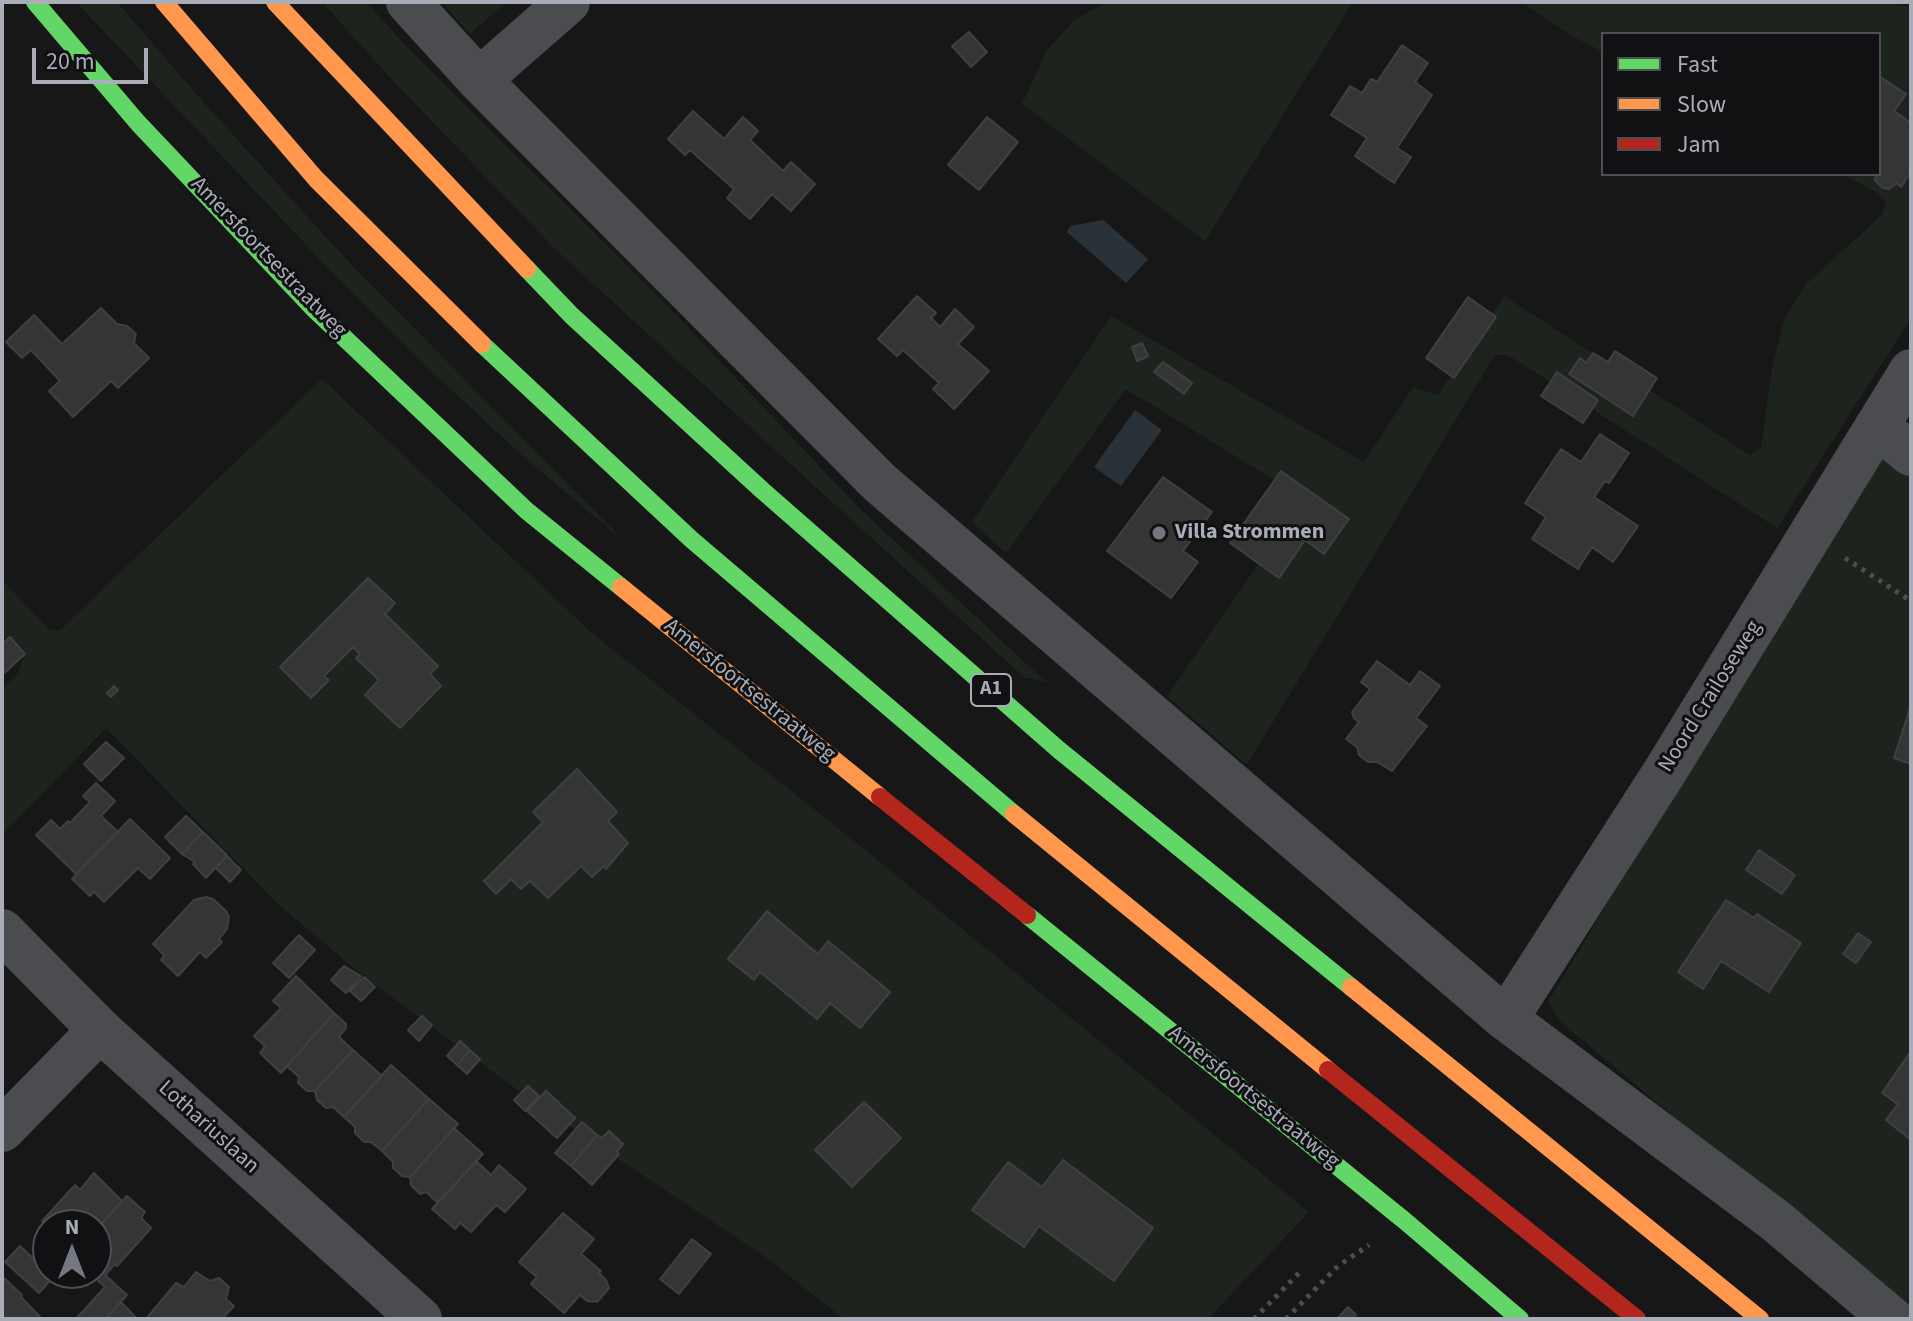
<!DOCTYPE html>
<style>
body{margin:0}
#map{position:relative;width:1913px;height:1321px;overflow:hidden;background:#171717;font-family:"Source Sans 3",sans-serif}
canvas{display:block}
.frame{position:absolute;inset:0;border:4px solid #a8adb8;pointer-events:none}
.legend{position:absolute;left:1601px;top:32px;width:280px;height:144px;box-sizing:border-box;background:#111113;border:2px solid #4d4f55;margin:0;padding:10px 14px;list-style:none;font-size:24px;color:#a8adb8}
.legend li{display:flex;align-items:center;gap:16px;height:40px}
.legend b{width:40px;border:2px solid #4d4f55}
.north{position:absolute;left:32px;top:1209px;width:80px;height:80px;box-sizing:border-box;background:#111113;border:2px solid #4d4f55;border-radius:50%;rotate:0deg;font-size:22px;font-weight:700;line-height:32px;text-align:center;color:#a8adb8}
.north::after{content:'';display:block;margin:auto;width:28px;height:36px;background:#757880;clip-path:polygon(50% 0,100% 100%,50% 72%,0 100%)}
.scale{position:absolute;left:32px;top:48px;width:116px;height:36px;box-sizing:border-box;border:4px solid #a8adb8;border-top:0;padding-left:10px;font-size:24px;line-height:28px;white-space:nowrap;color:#a8adb8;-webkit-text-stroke:6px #111113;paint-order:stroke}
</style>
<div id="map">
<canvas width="1913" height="1321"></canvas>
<div class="frame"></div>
<ul class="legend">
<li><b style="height:10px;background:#63d668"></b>Fast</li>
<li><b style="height:10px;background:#ff974d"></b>Slow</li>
<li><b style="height:10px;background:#b3261e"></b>Jam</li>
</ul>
<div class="north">N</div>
<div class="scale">20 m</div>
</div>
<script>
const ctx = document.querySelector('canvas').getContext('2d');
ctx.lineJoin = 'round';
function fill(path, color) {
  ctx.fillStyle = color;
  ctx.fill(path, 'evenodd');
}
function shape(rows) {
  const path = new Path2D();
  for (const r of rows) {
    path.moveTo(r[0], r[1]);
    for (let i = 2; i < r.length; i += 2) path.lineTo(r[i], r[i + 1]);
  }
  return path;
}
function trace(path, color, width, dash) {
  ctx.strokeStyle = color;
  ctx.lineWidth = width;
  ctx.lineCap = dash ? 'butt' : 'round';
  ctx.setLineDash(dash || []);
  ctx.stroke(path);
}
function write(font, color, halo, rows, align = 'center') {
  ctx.font = font + ' "Source Sans 3",sans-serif';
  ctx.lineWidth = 6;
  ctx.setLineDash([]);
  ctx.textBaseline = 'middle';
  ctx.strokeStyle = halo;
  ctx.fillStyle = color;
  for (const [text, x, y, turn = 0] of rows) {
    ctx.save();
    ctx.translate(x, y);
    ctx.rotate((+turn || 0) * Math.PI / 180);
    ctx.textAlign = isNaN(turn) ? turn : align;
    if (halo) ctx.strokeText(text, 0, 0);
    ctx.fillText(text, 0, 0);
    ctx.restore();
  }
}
fill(shape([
 [76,2,117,2,197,95,344,257,626,543,526,459,417,358,329,269],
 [322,2,366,2,409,49,664,302,858,507,1046,682,1025,678,556,250,395,83],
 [442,2,507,2,470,34],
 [1109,2,1353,2,1205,241,1022,104,1046,52,1075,19],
 [1521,2,1880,2,1911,7,1911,318,1777,528,1508,355,1495,355,1247,765,1167,696,1297,508,1297,494,1126,389,1006,553,972,522,1111,316,1364,462,1413,387,1438,395,1504,296,1750,455,1761,447,1772,368,1784,320,1806,284,1882,215,1886,202,1874,191,1842,174,1879,174,1879,34,1603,34,1603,52,1574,37],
 [322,379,593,634,858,844,1309,1212,1208,1319,844,1319,764,1256,535,1103,366,978,280,906,106,728,2,835,2,689,19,672,23,658,2,636,2,580,49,629,59,631],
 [1882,446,1911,469,1911,1316,1561,1022,1548,1002]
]), '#1d241e');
fill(shape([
 [1103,220,1148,259,1126,283,1067,232,1070,226],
 [1135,410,1162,430,1121,486,1094,467]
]), '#2a3239');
const building = shape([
 [969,32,987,52,971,67,952,46,969,32],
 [1402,45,1428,63,1415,82,1432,95,1397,148,1411,157,1394,183,1355,156,1367,138,1331,115,1350,86,1362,93,1371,79,1377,82,1402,45],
 [1879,76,1906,94,1894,111,1911,123,1911,172,1901,187,1897,183,1889,189,1883,188,1875,180,1876,174,1879,174,1879,76],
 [693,111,724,139,743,117,758,131,750,140,783,171,791,162,815,184,791,211,772,194,750,219,727,198,734,189,690,150,685,155,668,139,693,111],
 [987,117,1018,142,979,190,948,165,987,117],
 [917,296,936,313,931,318,940,327,955,309,974,327,958,344,989,371,954,409,933,389,939,383,903,350,897,356,878,339,917,296],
 [1468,297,1496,317,1454,378,1426,358,1468,297],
 [101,308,117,324,127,326,136,334,134,343,149,358,118,388,111,381,73,417,49,391,60,381,31,350,22,358,6,342,34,315,62,344,101,308],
 [1142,343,1148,356,1137,361,1132,347,1142,343],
 [1615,351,1657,378,1633,416,1569,374,1580,358,1586,363,1593,353,1608,362,1615,351],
 [1163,362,1192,383,1184,394,1154,372,1163,362],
 [1557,372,1598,400,1583,423,1541,396,1557,372],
 [1600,434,1629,453,1609,483,1605,481,1594,497,1638,526,1613,562,1592,547,1578,569,1532,539,1546,517,1525,503,1561,449,1581,462,1600,434],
 [1281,471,1349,519,1324,554,1305,540,1279,578,1230,543,1281,471],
 [1163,477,1212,512,1183,551,1198,562,1171,598,1107,551,1163,477],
 [368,578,395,603,385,614,438,666,430,674,441,686,400,728,365,695,379,680,356,658,360,654,353,647,324,676,329,680,311,698,280,667,368,578],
 [10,637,25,654,2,675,2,644,10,637],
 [1377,661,1410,685,1420,671,1440,686,1416,718,1427,726,1392,771,1377,762,1368,762,1359,755,1357,747,1346,739,1359,722,1354,718,1352,712,1370,689,1361,682,1377,661],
 [114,686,118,690,111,697,107,693,114,686],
 [1911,705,1911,764,1894,758,1911,705],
 [106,742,124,758,101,781,84,764,106,742],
 [577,769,617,812,608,821,628,843,606,869,604,866,592,877,581,866,548,898,530,881,521,889,511,879,496,894,484,881,543,822,533,812,577,769],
 [96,783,115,801,101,816,118,832,76,874,36,835,51,820,60,829,68,821,70,823,90,802,83,796,96,783],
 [186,816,203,832,182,854,165,837,186,816],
 [130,819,170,858,150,879,138,868,104,902,94,892,90,896,72,879,130,819],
 [203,832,227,855,206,878,193,864,195,862,182,854,203,832],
 [1759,850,1795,875,1782,894,1746,870,1759,850],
 [227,856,241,870,230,882,216,868,227,856],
 [206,897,213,899,226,911,229,917,227,929,219,939,222,942,206,958,200,952,178,976,161,960,164,955,153,944,194,900,206,897],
 [1726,900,1754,918,1757,914,1801,943,1769,992,1721,961,1703,989,1678,972,1726,900],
 [767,911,818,954,828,941,890,992,860,1028,830,1003,817,1019,760,972,754,980,728,959,767,911],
 [1858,933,1871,942,1856,963,1843,954,1858,933],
 [299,935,315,950,289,978,273,963,299,935],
 [344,966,361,976,346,993,331,980,344,966],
 [296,976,334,1013,281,1073,260,1053,265,1046,254,1036,281,1008,273,1001,296,976],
 [364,977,375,987,361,1001,350,991,364,977],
 [334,1013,346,1024,346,1028,339,1037,353,1050,315,1091,307,1091,298,1083,299,1077,287,1066,334,1013],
 [422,1016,432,1025,419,1041,408,1030,422,1016],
 [460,1041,470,1050,457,1065,447,1056,460,1041],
 [353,1050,382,1076,344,1117,333,1107,326,1108,317,1100,315,1091,353,1050],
 [470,1050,480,1059,467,1074,457,1065,470,1050],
 [1909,1054,1911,1055,1911,1140,1886,1120,1898,1104,1882,1093,1909,1054],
 [391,1065,429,1099,382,1151,371,1142,364,1142,355,1133,355,1127,344,1117,391,1065],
 [528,1086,539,1096,525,1111,514,1100,528,1086],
 [546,1091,575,1118,557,1138,527,1111,546,1091],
 [429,1099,458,1124,410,1177,402,1176,393,1168,393,1162,382,1151,429,1099],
 [864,1102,901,1138,852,1187,815,1150,864,1102],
 [582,1122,597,1135,571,1166,555,1153,582,1122],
 [454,1128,483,1154,438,1203,426,1192,420,1194,411,1185,410,1177,454,1128],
 [609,1131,623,1144,617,1151,619,1154,592,1185,571,1166,597,1135,602,1138,609,1131],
 [1063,1160,1153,1228,1114,1281,1039,1226,1024,1247,972,1210,1008,1162,1042,1187,1063,1160],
 [476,1161,491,1175,499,1165,526,1189,505,1212,496,1205,471,1232,460,1223,455,1229,432,1209,476,1161],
 [94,1173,122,1201,96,1230,96,1225,48,1227,42,1221,75,1185,80,1190,94,1173],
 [127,1196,145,1212,141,1218,151,1228,117,1266,115,1264,105,1275,127,1295,105,1319,76,1319,105,1287,90,1273,96,1273,96,1261,99,1258,96,1255,96,1230,127,1196],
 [563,1213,594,1239,581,1254,601,1271,599,1273,606,1280,609,1288,597,1302,587,1301,580,1295,564,1313,531,1284,537,1277,519,1262,563,1213],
 [692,1239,711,1254,679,1294,660,1279,692,1239],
 [20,1246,53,1277,39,1293,5,1262,20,1246],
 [196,1272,210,1281,219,1278,229,1287,226,1299,234,1306,222,1319,146,1319,176,1283,184,1287,196,1272],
 [2,1276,22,1295,21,1297,42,1319,2,1319,2,1276],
 [121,1302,137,1319,105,1319,121,1302],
 [1348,1307,1356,1315,1352,1319,1337,1319,1348,1307]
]);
fill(building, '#353536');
trace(building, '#3f4043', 2);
trace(shape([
 [1845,558,1911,601],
 [1254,1319,1299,1273],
 [1286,1319,1338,1266,1369,1245]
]), '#4d4e52', 5, [4, 6]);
trace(shape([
 [408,2,479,80,880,483,1506,1019,1776,1221,1892,1319],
 [479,80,568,2],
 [1877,426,1911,454],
 [2,931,100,1030,420,1319],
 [1506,1019,1664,773,1911,371],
 [2,1130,100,1030]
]), '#4b4c50', 44);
trace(shape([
 [35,2,138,123,315,310,527,511,621,587],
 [527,269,572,316,763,491,1059,750,1351,987],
 [482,344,692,540,1014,814],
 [1027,915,1405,1221,1520,1319]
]), '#63d668', 18);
trace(shape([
 [164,2,316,179,482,344],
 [275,2,527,269],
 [621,587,880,797],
 [1014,814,1328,1070],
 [1351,987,1760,1319]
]), '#ff974d', 18);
trace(shape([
 [880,797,1027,915],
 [1328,1070,1637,1319]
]), '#b3261e', 18);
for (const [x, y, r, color] of [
 [1159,533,8,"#757880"]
]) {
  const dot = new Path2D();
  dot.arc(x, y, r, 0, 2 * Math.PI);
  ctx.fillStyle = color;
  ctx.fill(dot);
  trace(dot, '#111113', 3);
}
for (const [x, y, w] of [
 [991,690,40]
]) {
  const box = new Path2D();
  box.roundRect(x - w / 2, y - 16, w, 32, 6);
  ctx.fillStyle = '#111113';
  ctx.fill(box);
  trace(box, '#a8adb8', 2);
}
write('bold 20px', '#a8adb8', null, [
 ["A1",991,690]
]);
write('22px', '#a8adb8', '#111113', [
 ["Amersfoortsestraatweg",268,258,46],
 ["Amersfoortsestraatweg",749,691,39],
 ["Noord Crailoseweg",1711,697,-58],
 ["Amersfoortsestraatweg",1253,1098,39],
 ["Lothariuslaan",208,1128,42]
]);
write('bold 22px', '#a8adb8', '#111113', [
 ["Villa Strommen",1175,533]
], 'left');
</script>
